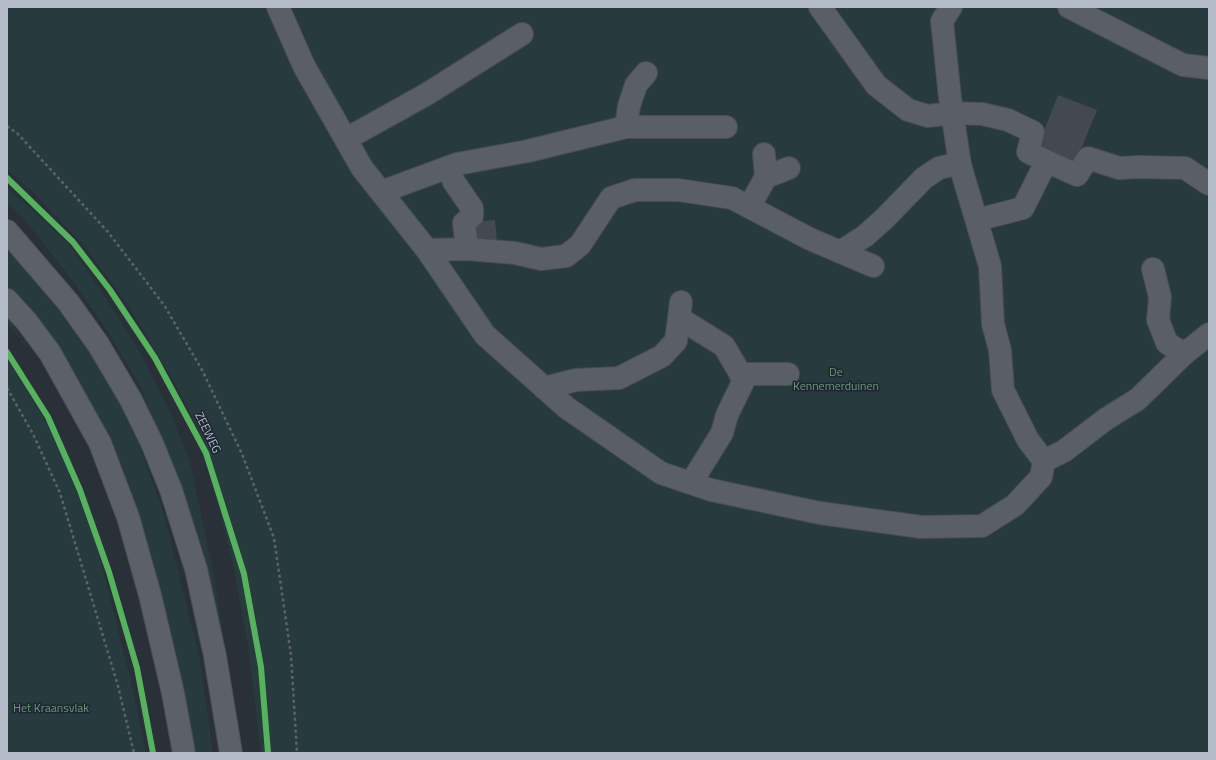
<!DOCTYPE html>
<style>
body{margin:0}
#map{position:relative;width:1216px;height:760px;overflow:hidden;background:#2a3038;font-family:"Titillium Web",sans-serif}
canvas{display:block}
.frame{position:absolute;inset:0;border:8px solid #b4bcc9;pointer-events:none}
</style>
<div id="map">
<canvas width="1216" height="760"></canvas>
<div class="frame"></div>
</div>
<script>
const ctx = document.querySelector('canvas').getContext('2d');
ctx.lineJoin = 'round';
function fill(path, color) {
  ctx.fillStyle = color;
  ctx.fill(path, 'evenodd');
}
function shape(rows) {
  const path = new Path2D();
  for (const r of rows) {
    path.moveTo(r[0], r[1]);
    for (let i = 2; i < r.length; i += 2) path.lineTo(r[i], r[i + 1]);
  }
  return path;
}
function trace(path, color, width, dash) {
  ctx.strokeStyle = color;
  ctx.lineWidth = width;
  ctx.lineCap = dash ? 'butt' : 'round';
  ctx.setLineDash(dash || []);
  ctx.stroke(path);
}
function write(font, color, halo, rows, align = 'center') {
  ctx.font = font + ' "Titillium Web",sans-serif';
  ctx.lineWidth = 3;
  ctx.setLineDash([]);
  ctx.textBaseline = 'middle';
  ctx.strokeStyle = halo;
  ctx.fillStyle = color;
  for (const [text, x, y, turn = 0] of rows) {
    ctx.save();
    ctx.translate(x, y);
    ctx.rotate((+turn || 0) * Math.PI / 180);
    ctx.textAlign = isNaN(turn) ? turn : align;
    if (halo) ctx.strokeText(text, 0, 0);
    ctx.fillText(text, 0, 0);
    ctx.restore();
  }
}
fill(shape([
 [7,7,1209,7,1209,753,261,753,247,640,233,565,206,453,207,446,175,384,130,308,84,245,29,188,7,170],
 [7,187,69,244,108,301,142,356,170,412,190,462,213,570,226,656,161,436,138,382,106,329,70,277,28,224,7,202],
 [7,249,82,337,111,385,140,448,163,511,199,655,213,753,190,753,140,520,131,491,112,443,49,331,7,285],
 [7,315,7,316,31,352,7,323],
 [7,359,52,431,82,500,97,547,129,673,146,753,7,753]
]), '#273a3e');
fill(shape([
 [1058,95,1097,110,1074,166,1036,151],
 [495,220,497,243,473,245,471,222]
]), '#444950');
const minor = shape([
 [278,7,304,66,362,168,427,250,485,335,567,408,661,473,711,490,820,513,921,527,982,526,1015,505,1041,477,1044,461,1064,451,1106,419,1138,399,1184,354,1209,334],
 [820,7,876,85,908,110,928,116,952,113,982,114,1008,120,1033,132,1028,152,1048,162],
 [951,7,942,21,950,98,960,165,990,266,993,324,1000,350,1003,390,1028,440,1044,461],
 [1069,7,1183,65,1209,68],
 [626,127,629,106,636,85,646,73],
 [346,139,427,94,522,34],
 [449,168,454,182,472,208,472,216,464,223,467,249],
 [766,177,789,168],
 [381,192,457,164,528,151,626,127,726,127],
 [749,207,766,177,764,154],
 [977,220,1023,208,1041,172,1048,162,1077,175,1088,158,1119,168,1139,167,1185,168,1209,184],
 [427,250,467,249,515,253,541,259,566,256,580,245,611,198,635,190,678,190,732,198,810,239,873,266],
 [840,252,865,236,884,219,924,178,939,168,960,163],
 [1153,269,1160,297,1158,320,1167,343,1184,354],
 [679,318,724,346,744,380,727,415,722,433,691,483],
 [740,374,788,374],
 [544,388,576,380,619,378,662,356,676,341,681,302]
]);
const major = shape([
 [7,231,68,302,98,344,131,400,152,443,171,490,196,569,215,656,231,753],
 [7,300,27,322,50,353,100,443,128,517,150,595,173,693,184,753]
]);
trace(minor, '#484c53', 24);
trace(major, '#484c55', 24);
trace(shape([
 [7,126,17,133,108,232,164,305,202,370,242,454,274,538,291,655,297,753],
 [7,388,33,434,60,493,118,686,134,753]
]), '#5d636a', 2.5, [3, 3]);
trace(minor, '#5a5e66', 22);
trace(major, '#5c6168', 22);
trace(shape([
 [7,178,73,242,110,290,155,358,206,453,244,574,261,667,268,753],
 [7,352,48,417,80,490,109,572,137,668,153,753]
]), '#56b35d', 6);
write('12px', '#6b9a76', '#1d2633', [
 ["De",836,373],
 ["Kennemerduinen",836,387],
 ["Het Kraansvlak",51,709]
]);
write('12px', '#b4bcc9', '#1d2633', [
 ["ZEEWEG",207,433,64]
]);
</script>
